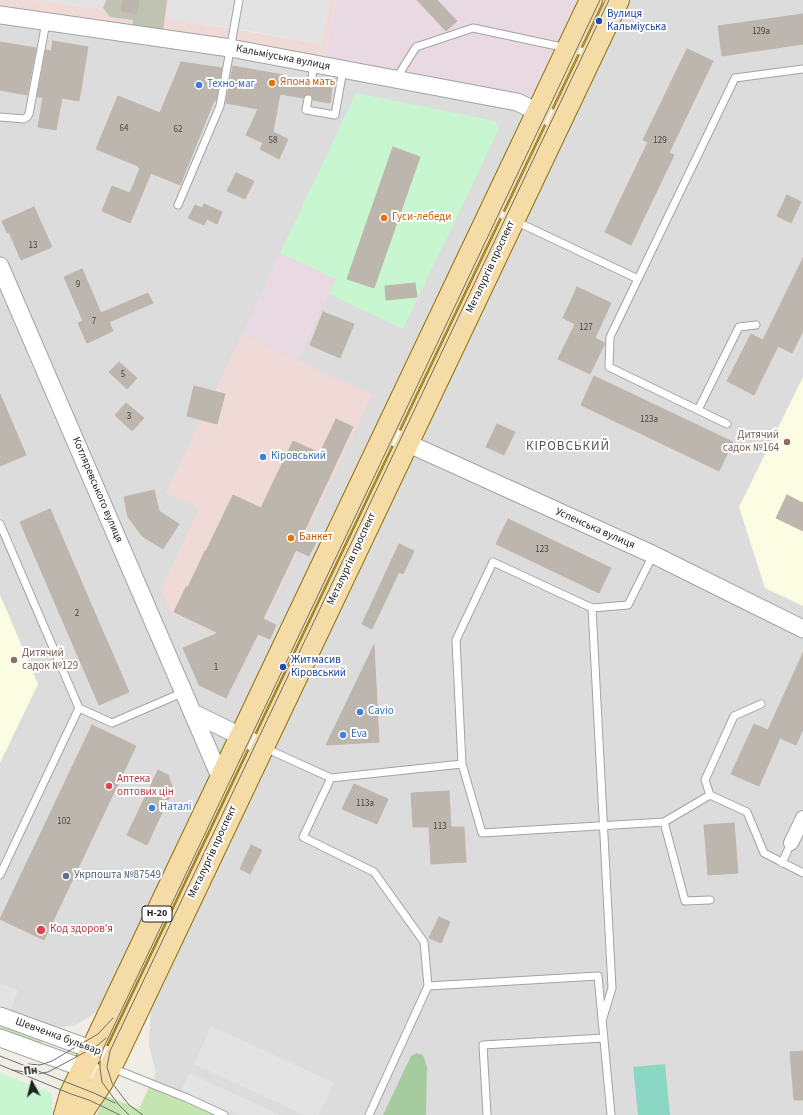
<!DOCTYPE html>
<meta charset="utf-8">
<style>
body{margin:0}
#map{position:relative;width:803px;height:1115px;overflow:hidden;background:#efede6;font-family:"Source Sans 3",sans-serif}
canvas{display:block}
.north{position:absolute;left:12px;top:1063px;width:40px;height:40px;-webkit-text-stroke:3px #fff;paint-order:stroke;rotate:353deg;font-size:11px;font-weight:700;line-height:16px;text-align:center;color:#1f1f1f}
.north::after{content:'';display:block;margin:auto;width:14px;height:18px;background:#1f1f1f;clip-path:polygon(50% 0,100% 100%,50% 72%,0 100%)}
</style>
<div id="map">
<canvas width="803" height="1115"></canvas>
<div class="north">Пн</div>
</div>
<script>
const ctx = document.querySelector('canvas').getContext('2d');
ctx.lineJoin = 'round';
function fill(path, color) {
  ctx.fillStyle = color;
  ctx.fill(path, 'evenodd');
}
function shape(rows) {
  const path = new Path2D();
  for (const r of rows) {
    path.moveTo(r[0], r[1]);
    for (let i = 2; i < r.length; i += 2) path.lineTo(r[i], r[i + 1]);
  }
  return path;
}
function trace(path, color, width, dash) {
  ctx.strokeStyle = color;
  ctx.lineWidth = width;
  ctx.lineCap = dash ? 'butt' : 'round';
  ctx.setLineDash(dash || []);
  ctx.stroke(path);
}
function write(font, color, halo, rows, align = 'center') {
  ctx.font = font + ' "Source Sans 3",sans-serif';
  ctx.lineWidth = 4;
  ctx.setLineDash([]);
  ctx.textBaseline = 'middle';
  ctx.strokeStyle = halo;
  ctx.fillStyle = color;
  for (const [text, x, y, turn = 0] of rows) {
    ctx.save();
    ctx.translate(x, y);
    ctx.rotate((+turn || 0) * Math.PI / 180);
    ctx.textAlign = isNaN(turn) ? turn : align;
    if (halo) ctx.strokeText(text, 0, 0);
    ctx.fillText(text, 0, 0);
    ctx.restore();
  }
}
fill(shape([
 [628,0,803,0,803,1115,214,1115,149,1087,156,1073,149,1046,151,1006],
 [0,22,229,54,515,108,526,114,100,1010,74,1026,62,1027,48,1026,0,1009]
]), '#dddcdc');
fill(shape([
 [0,0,35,0,100,9,103,0,106,0,103,8,133,20,132,27,0,9],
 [167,0,169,0,167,18,322,44,330,0,336,0,325,59,163,32],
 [242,334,372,395,251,650,170,612,161,589,199,509,166,493]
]), '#efdad7');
fill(shape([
 [336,0,580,0,532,100,325,59],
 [280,253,336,279,298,360,242,334]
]), '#e8d9e3');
fill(shape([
 [803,377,803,606,765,588,739,507],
 [0,595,38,684,0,763]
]), '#fafde2');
fill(shape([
 [106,0,167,0,163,32,132,27,133,20,110,17,103,8]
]), '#c1c3b2');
fill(shape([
 [0,1023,43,1039,41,1046,0,1031],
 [149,1087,180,1100,214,1115,97,1115,106,1096,139,1109]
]), '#c4e5b0');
fill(shape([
 [417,1053,423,1055,427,1067,426,1115,383,1115,411,1056]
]), '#a6cb9e');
fill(shape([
 [356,93,495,121,499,129,403,329,329,294,336,279,280,253],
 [0,1073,51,1093,53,1113,52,1115,0,1115]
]), '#c7f6d0');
fill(shape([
 [665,1064,670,1115,638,1115,633,1067]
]), '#8ad8c3');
fill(shape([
 [35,0,103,0,101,9],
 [169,0,330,0,322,44,234,28,167,19],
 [0,983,18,990,10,1013,0,1009],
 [211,1026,334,1083,319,1115,304,1115,194,1064],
 [189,1073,280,1115,237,1115,181,1090]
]), '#e3e3e3');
const building = shape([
 [123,0,139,0,137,14,121,11,123,0],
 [417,0,437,0,457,21,446,31,417,0],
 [803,14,803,44,722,56,718,26,803,14],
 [53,41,88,47,79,101,62,98,56,130,38,127,43,97,37,97,46,50,51,51,53,41],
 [0,42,36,48,27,95,0,90,0,42],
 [687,49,713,61,669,153,674,155,631,245,605,232,648,142,643,140,687,49],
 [181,62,222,68,216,101,214,101,180,185,151,173,130,223,102,211,112,186,130,193,140,168,138,167,138,166,96,149,118,96,160,113,181,62],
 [233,66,283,75,283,79,306,83,307,86,310,89,313,88,316,85,332,88,330,103,313,100,312,95,308,94,304,96,303,98,280,94,273,132,288,139,279,159,260,149,263,143,246,135,258,109,226,103,233,66],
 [393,147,420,157,374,288,347,279,393,147],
 [236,173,254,181,245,199,227,191,236,173],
 [787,195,801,202,791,223,777,216,787,195],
 [204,204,222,212,217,224,207,219,204,225,188,218,195,205,202,208,204,204],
 [34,207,52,247,21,260,9,232,7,233,2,221,34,207],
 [803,258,803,331,792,353,778,346,754,395,727,381,751,334,763,340,803,258],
 [82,269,101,313,148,293,153,303,109,322,113,331,87,343,78,323,83,321,64,277,82,269],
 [415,283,417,297,386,300,385,286,415,283],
 [577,287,611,303,595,338,605,343,590,374,558,359,575,324,563,318,577,287],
 [323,312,354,324,340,358,310,345,323,312],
 [119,362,137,378,127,389,109,372,119,362],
 [594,376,733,442,719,471,581,405,594,376],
 [194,386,225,394,217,424,187,416,194,386],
 [0,394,26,455,0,466,0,394],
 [126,403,144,418,132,431,115,415,126,403],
 [336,419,353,427,303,534,317,540,309,556,296,550,263,619,276,625,270,639,258,634,226,698,199,685,183,648,218,633,174,612,186,587,188,587,205,551,206,551,233,495,261,508,293,441,320,453,336,419],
 [497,424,515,432,504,455,486,447,497,424],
 [154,490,159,511,179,524,163,549,142,536,128,517,124,497,154,490],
 [787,495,803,503,803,531,776,518,787,495],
 [50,509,129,692,99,705,20,522,50,509],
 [508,519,611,568,599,593,496,544,508,519],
 [399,544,414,551,403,574,399,572,372,629,362,624,399,544],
 [374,645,379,742,326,745,374,645],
 [803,653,803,729,796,745,780,738,759,786,731,774,754,724,768,730,803,653],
 [92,725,136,746,44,940,0,919,92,725],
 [158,770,168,775,173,789,147,845,127,835,158,770],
 [354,784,388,799,377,824,342,809,354,784],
 [449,791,451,827,464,827,466,862,431,864,429,827,413,827,411,793,449,791],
 [734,823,738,873,708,875,704,825,734,823],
 [251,845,262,850,250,874,240,869,251,845],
 [439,917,450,922,441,943,429,938,439,917],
 [803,1051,803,1100,794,1100,790,1052,803,1051]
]);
fill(building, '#bcb6af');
trace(building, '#c0b6a9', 1);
const service = shape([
 [396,79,416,47,473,28,590,53],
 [311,84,314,64],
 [308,99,306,110,335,115,343,70],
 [0,117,24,119,27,117,29,114,46,22],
 [178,205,220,106,239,0],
 [494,211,638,279],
 [698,410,739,327,756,325],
 [727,424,609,367,610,337,735,78,803,69],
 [0,524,79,708,112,723,184,692],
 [653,555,628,605,592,608,493,562,456,640,462,764,482,833,664,822,710,795],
 [592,608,612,988,602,1021],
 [761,704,734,716,705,780,710,795,747,812,764,853,803,873],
 [265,748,331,778,462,764],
 [331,778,303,837,374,872,424,942,428,986,369,1115],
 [664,822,685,901,710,900],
 [782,863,791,843],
 [0,875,79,708],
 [428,986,598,976,611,1115],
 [112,1068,187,1098,224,1115],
 [487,1115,483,1045,604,1038]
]);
const minor = shape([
 [791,843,803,818]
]);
const tertiary = shape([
 [0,15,230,48,517,102,560,122],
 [0,266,221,779],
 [385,433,654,555,803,629],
 [193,713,263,747],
 [0,1016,115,1058],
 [0,1038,105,1076]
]);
const primary = shape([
 [65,1115,71,1094,591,0],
 [80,1115,102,1082,115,1058,618,0]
]);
trace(service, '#a3a3a3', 9);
trace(minor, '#a3a3a3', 16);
trace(tertiary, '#a3a3a3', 19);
trace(primary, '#8f720b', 24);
trace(service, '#fff', 7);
trace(minor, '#fff', 14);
trace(tertiary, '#fff', 17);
trace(primary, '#f5dba5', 22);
trace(shape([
 [0,1056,94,1093,115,1103],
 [28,1064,40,1065,52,1061,98,1034,113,1018],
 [0,1065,71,1094,89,1100,120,1115],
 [12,1070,37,1074,48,1072,67,1062,98,1045,106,1038],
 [129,1115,118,1104,102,1082,100,1068,100,1059,103,1049,600,0],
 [143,1115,129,1105,112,1083,107,1067,110,1051,609,0]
]), '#6d6d6d', 1);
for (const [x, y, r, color] of [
 [599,21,4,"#1a4fb4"],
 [272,83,4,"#e8710a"],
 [199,85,4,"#3f7fe0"],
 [384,218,4,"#e8710a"],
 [787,442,4,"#8d6e63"],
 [263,457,4,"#3f7fe0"],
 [291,538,4,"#e8710a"],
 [14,660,4,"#8d6e63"],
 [283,667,4,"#1a4fb4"],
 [360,712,4,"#3f7fe0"],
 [343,735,4,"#3f7fe0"],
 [109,786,4,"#e0444e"],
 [152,808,4,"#3f7fe0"],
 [66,876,4,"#5c6f8a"],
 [41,930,5,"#e0444e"]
]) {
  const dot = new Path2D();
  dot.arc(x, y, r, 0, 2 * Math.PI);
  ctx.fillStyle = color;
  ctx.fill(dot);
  trace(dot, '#fff', 1.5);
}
write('9px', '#464543', null, [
 ["129а",761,32],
 ["64",124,129],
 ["62",178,130],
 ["58",273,141],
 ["129",660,141],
 ["13",33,246],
 ["9",78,285],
 ["7",94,322],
 ["127",586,328],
 ["5",123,375],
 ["3",129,417],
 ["123а",649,420],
 ["123",542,550],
 ["2",77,614],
 ["1",216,668],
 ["113а",365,804],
 ["102",64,822],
 ["113",440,827]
]);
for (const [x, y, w] of [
 [157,914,30]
]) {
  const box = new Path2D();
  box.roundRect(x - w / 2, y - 8, w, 16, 3);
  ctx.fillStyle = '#fff';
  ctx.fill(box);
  trace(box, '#1f1f1f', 1);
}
write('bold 10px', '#1f1f1f', null, [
 ["Н-20",157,914]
]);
write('11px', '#164399', '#fff', [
 ["Вулиця",607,15],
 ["Кальміуська",607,28],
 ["Житмасив",291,661],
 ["Кіровський",291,674]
], 'left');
write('11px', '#1f1f1f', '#fff', [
 ["Кальміуська вулиця",283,58,11],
 ["Металургів проспект",491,267,-65],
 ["Котляревського вулиця",97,490,67],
 ["Успенська вулиця",595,529,24],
 ["Металургів проспект",352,559,-65],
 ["Металургів проспект",213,852,-65],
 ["Шевченка бульвар",58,1037,20]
]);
write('11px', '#c56008', '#fff', [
 ["Япона мать",280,83],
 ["Гуси-лебеди",392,218],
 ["Банкет",299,538]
], 'left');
write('11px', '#366cbe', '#fff', [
 ["Техно-маг",207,85],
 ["Кіровський",271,457],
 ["Cavio",368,712],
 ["Eva",351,735],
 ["Наталі",160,808]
], 'left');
write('11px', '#785e54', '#fff', [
 ["Дитячий",779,436],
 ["садок №164",779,449],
 ["Дитячий",22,654,"left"],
 ["садок №129",22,667,"left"]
], 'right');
write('11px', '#be3a42', '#fff', [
 ["Аптека",117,780],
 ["оптових цін",117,793],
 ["Код здоров'я",50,930]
], 'left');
write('11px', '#4e5e75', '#fff', [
 ["Укрпошта №87549",74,876]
], 'left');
ctx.letterSpacing = '1px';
write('13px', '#525252', '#fff', [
 ["КІРОВСЬКИЙ",568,447]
]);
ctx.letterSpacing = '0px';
</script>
